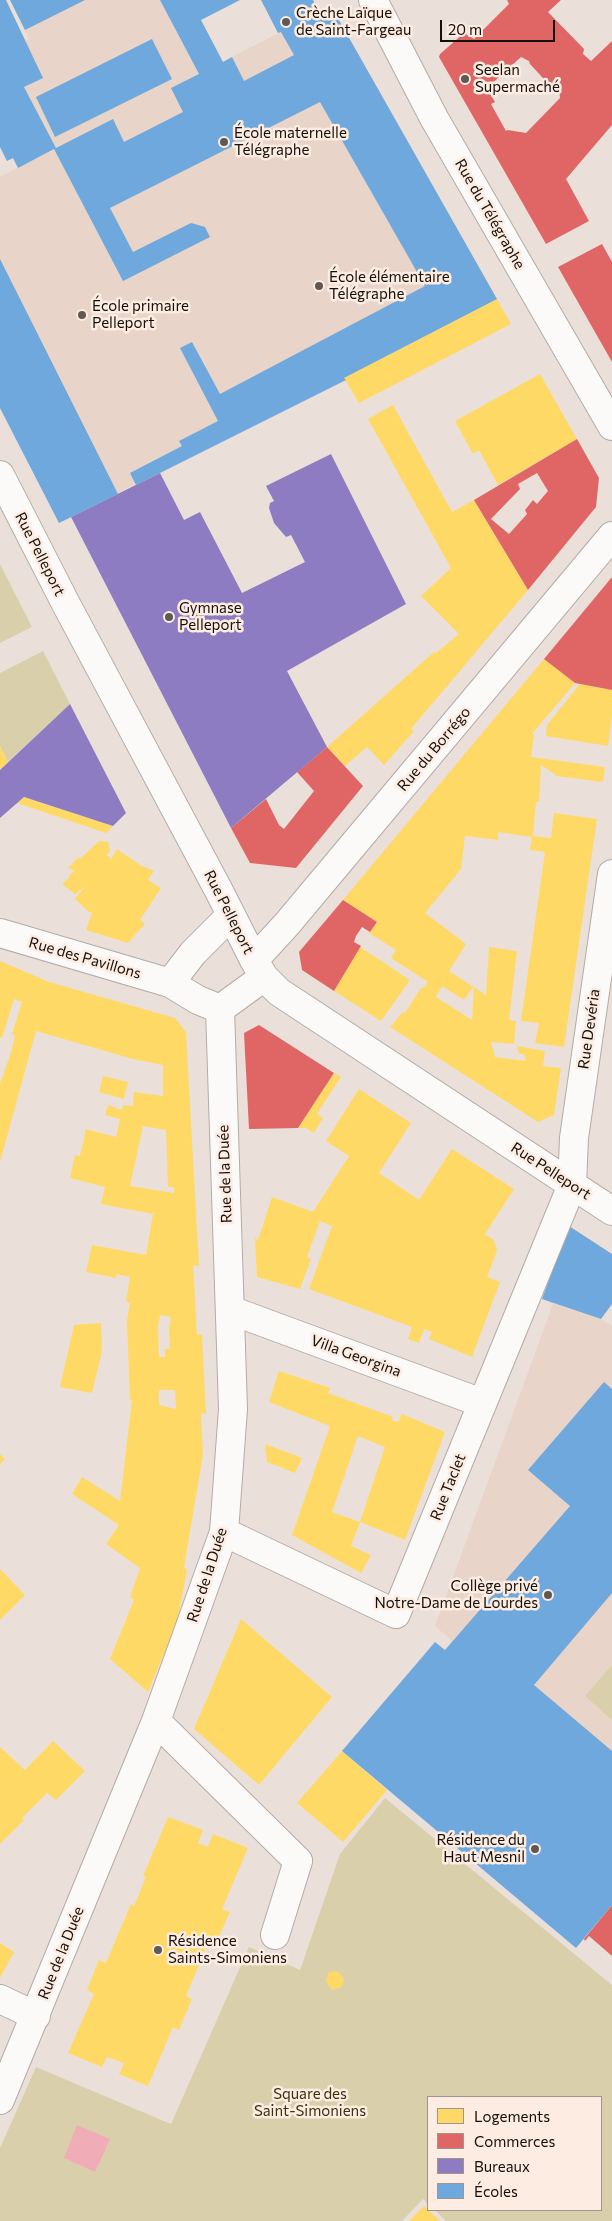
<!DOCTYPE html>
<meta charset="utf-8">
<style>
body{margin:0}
#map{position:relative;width:612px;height:2221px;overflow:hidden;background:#ebe0d9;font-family:Commissioner,sans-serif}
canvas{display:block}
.legend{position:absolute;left:427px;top:2096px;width:175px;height:115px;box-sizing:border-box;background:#fcece2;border:1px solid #a0948c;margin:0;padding:6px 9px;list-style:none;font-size:15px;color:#150f0a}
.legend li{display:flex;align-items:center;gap:10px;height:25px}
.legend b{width:25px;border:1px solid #a0948c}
.scale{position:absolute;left:440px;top:20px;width:115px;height:22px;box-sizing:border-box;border:2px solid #150f0a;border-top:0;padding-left:6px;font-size:15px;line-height:18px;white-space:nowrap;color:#150f0a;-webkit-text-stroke:4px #fcece2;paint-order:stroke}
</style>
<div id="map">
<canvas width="612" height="2221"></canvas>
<ul class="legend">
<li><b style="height:14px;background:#ffd966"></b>Logements</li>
<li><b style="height:14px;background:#e06666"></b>Commerces</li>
<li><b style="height:14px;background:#8e7cc3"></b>Bureaux</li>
<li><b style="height:14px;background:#6fa8dc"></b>Écoles</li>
</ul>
<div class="scale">20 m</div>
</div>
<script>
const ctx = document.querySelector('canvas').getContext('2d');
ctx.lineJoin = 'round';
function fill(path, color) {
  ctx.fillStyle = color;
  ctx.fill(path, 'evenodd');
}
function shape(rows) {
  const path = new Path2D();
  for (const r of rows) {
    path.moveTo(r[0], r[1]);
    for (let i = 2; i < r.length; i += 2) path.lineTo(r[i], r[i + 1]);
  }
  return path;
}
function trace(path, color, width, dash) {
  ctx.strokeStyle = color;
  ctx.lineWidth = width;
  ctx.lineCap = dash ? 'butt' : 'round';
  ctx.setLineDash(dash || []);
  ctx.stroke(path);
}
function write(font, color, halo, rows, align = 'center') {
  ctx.font = font + ' Commissioner,sans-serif';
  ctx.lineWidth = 5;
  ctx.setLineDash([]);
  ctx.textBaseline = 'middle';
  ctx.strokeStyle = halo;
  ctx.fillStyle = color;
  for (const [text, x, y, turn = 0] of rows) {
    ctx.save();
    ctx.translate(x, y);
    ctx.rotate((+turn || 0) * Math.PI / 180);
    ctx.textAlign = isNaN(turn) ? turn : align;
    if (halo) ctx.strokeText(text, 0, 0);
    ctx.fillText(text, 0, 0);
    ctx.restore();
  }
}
fill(shape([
 [10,0,160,0,199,74,331,6,497,299,59,523,0,408,0,177,56,148,24,87,0,55,29,39],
 [542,1299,601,1319,612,1326,612,1793,445,1650,452,1641,435,1626,553,1304]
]), '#e8d4c8');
fill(shape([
 [0,564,32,627,0,643],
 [43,651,70,704,8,762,0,746,0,673],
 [612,1665,612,1720,585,1696],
 [385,1798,612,1985,612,2221,446,2221,435,2210,601,2210,601,2097,428,2097,428,2204,423,2199,402,2221,0,2221,0,2148,36,2067,171,2124,249,1947,300,1970,340,1854]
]), '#d9d0ab');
fill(shape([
 [77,2125,110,2139,95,2172,64,2158]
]), '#f1adb7');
fill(shape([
 [497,299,511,324,359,403,344,378],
 [540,374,577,439,498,485,479,450,473,454,455,421],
 [393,405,452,512,474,500,528,590,411,729,414,731,384,765,367,747,345,766,327,747,434,652,436,653,459,634,421,596,451,568,368,419],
 [544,659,575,683,532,734,534,735,531,757,605,767,603,782,557,776,541,765,539,802,536,802,533,836,551,838,554,813,597,819,564,1047,535,1043,539,1023,521,1021,545,852,530,850,532,837,498,832,498,840,465,836,461,869,425,913,466,944,449,971,486,995,489,947,517,951,509,1020,516,1021,514,1044,491,1042,495,1057,526,1061,524,1054,519,1054,517,1046,545,1051,543,1066,561,1068,554,1115,538,1122,390,1027,403,1012,405,1013,421,988,425,987,428,982,391,958,396,950,369,933,377,922,343,900],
 [442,986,464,1000,474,986,472,1020,436,997],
 [580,684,612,690,612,716,608,746,546,736,547,725],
 [0,746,8,762,0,770],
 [24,797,113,826,106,833,17,803],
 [99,841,108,842,110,851,107,855,111,859,117,849,140,865,154,871,148,880,161,888,140,920,145,924,128,943,86,930,92,913,89,912,75,899,85,886,75,894,62,884,70,877,69,876,74,871,70,868,66,870,79,857,80,859],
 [360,947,410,980,381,1021,334,991],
 [0,961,49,982,175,1018,186,1032,199,1266,193,1265,197,1334,202,1335,206,1414,201,1413,203,1455,184,1567,187,1570,177,1623,148,1692,110,1659,134,1600,130,1597,140,1568,106,1544,119,1525,72,1494,82,1477,120,1501,132,1400,130,1400,127,1321,130,1303,126,1302,130,1277,117,1274,116,1278,86,1272,92,1245,146,1255,153,1214,101,1204,105,1187,70,1178,75,1155,80,1156,86,1129,116,1137,120,1119,105,1115,108,1105,122,1110,123,1105,133,1106,134,1092,163,1096,163,1065,133,1059,36,1031,0,1162,0,1084,11,1052,15,1036,12,1034,22,1002,14,999,2,1038,0,1037],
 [143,1126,166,1130,168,1187,174,1187,174,1193,130,1186],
 [160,1315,171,1317,169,1328,170,1349,165,1349,165,1357,159,1357,158,1327],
 [159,1390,175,1390,176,1409,159,1405],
 [334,1073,341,1077,317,1114,323,1118,314,1133,306,1128,298,1128],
 [103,1076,128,1082,124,1099,99,1092],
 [359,1089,411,1123,379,1173,419,1200,452,1149,514,1189,485,1234,494,1240,497,1251,487,1277,500,1282,472,1357,429,1339,432,1332,424,1329,419,1343,408,1339,412,1327,309,1289,332,1226,320,1221,307,1257,311,1259,300,1289,257,1277,255,1238,258,1240,272,1197,313,1212,349,1156,326,1141],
 [101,1323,102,1351,92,1393,60,1387,74,1325],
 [279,1371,330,1388,328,1393,393,1417,392,1420,398,1422,402,1414,445,1432,405,1540,360,1522,351,1546,371,1555,361,1573,292,1535,330,1426,269,1402],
 [358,1436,385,1447,360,1522,332,1512],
 [265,1444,302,1458,295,1473,267,1462],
 [0,1454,5,1459,0,1464],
 [0,1569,25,1595,0,1620],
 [241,1619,332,1697,259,1785,194,1729],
 [53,1741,85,1771,56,1800,47,1793,22,1818,24,1820,0,1844,0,1747,25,1770],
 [342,1751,387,1790,343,1842,297,1803],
 [168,1817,203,1830,198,1843,208,1847,213,1834,248,1848,222,1909,230,1912,217,1941,210,1938,186,1996,192,1999,179,2030,173,2027,148,2086,119,2074,124,2063,107,2057,102,2067,68,2053,94,1994,87,1990,99,1960,106,1963,131,1904,134,1906,146,1877,143,1876],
 [0,1943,14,1952,0,1978],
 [337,1971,344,1978,342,1987,332,1990,326,1982,328,1973],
 [424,2206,440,2221,409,2221]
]), '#ffd966');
fill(shape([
 [507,0,561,0,548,12,584,49,583,54,591,61,612,41,612,125,566,179,589,221,546,244,439,57,440,54,464,33,474,39,509,4],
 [521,57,529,61,530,64,554,90,559,89,560,98,526,133,508,130,506,131,491,104,495,102,487,88],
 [602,244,612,262,612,362,558,267],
 [577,439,599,478,596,507,528,590,474,500],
 [537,473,548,491,537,504,533,500,525,510,527,514,509,534,491,519,520,489,518,484],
 [612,577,612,690,575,683,544,659],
 [327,747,363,786,296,868,250,863,231,828,266,799,279,825,284,829,314,791,297,772],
 [343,900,377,922,370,932,362,927,356,936,354,942,361,946,334,991,302,970,299,952],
 [259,1025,334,1073,298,1128,249,1129,244,1033],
 [612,1905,612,1956,589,1936,585,1941,584,1939]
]), '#e06666');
fill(shape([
 [331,454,406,604,287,671,327,747,231,828,71,517,160,473,184,520,200,512,242,593,305,562,291,535,286,537,274,523,269,508,270,503,274,501,266,486],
 [70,704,126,813,113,826,24,797,0,818,0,770]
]), '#8e7cc3');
fill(shape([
 [0,0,6,0,43,78,24,87,56,148,113,119,124,142,183,112,171,88,199,74,160,0,240,0,201,20,223,62,232,57,244,81,294,55,281,32,278,33,261,0,313,0,319,12,331,6,497,299,344,378,346,380,136,485,130,473,182,446,179,441,218,421,180,348,192,342,220,394,425,286,320,102,110,208,133,252,191,223,205,227,210,237,123,281,54,149,18,168,13,158,7,161,0,147],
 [10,0,85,0,25,30],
 [152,39,172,79,55,137,36,97],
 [0,259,118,494,59,523,0,408],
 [569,1226,612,1254,612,1304,601,1319,542,1299],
 [604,1382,612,1389,612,1593,534,1685,612,1751,612,1905,576,1948,342,1751,435,1642,445,1650,570,1506,528,1470]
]), '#6fa8dc');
const pedestrian = shape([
 [230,1310,482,1403],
 [224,1532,396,1614,572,1185],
 [0,1999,36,2016]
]);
const minor = shape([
 [373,0,434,118,612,426],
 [0,475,66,604,219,891,254,960,264,977,279,992,612,1211],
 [0,933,170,983,198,1000,220,1009],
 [254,960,287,924,612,536],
 [170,983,193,953,231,915],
 [572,1185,574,1138,612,874],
 [156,1721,298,1861,275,1935],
 [0,2100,156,1721,224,1532,233,1409,220,1009,264,977]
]);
trace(pedestrian, '#b3aba6', 30);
trace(minor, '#b3aba6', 30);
trace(pedestrian, '#fcfaf9', 28);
trace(minor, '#fcfaf9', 28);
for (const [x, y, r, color] of [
 [286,22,5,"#605852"],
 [465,79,5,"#605852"],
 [224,142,5,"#605852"],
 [319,286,5,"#605852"],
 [82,315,5,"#605852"],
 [169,617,5,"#605852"],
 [548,1595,5,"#605852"],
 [535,1849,5,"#605852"],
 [158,1950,5,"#605852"]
]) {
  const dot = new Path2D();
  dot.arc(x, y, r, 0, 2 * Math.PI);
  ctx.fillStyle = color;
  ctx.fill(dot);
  trace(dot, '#fcece2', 2);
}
write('15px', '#150f0a', '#fcece2', [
 ["Crèche Laïque",296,13],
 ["de Saint-Fargeau",296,30],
 ["Seelan",475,70],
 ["Supermaché",475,87],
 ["École maternelle",234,133],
 ["Télégraphe",234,150],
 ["École élémentaire",329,277],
 ["Télégraphe",329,294],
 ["École primaire",92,306],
 ["Pelleport",92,323],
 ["Gymnase",179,608],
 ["Pelleport",179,625],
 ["Collège privé",538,1586,"right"],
 ["Notre-Dame de Lourdes",538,1603,"right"],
 ["Résidence du",525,1840,"right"],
 ["Haut Mesnil",525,1857,"right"],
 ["Résidence",168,1941],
 ["Saints-Simoniens",168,1958]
], 'left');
write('15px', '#150f0a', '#fcece2', [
 ["Rue du Télégraphe",490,214,60],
 ["Rue Pelleport",40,554,63],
 ["Rue du Borrégo",434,749,-50],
 ["Rue Pelleport",229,912,63],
 ["Rue des Pavillons",85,958,16],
 ["Rue Devéria",589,1029,-82],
 ["Rue Pelleport",551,1171,33],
 ["Rue de la Duée",225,1174,-92],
 ["Villa Georgina",356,1356,20],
 ["Rue Taclet",448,1487,-68],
 ["Rue de la Duée",207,1575,-72],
 ["Rue de la Duée",61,1953,-68]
]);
write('15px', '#38330b', '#fcece2', [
 ["Square des",310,2094],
 ["Saint-Simoniens",310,2111]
]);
</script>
